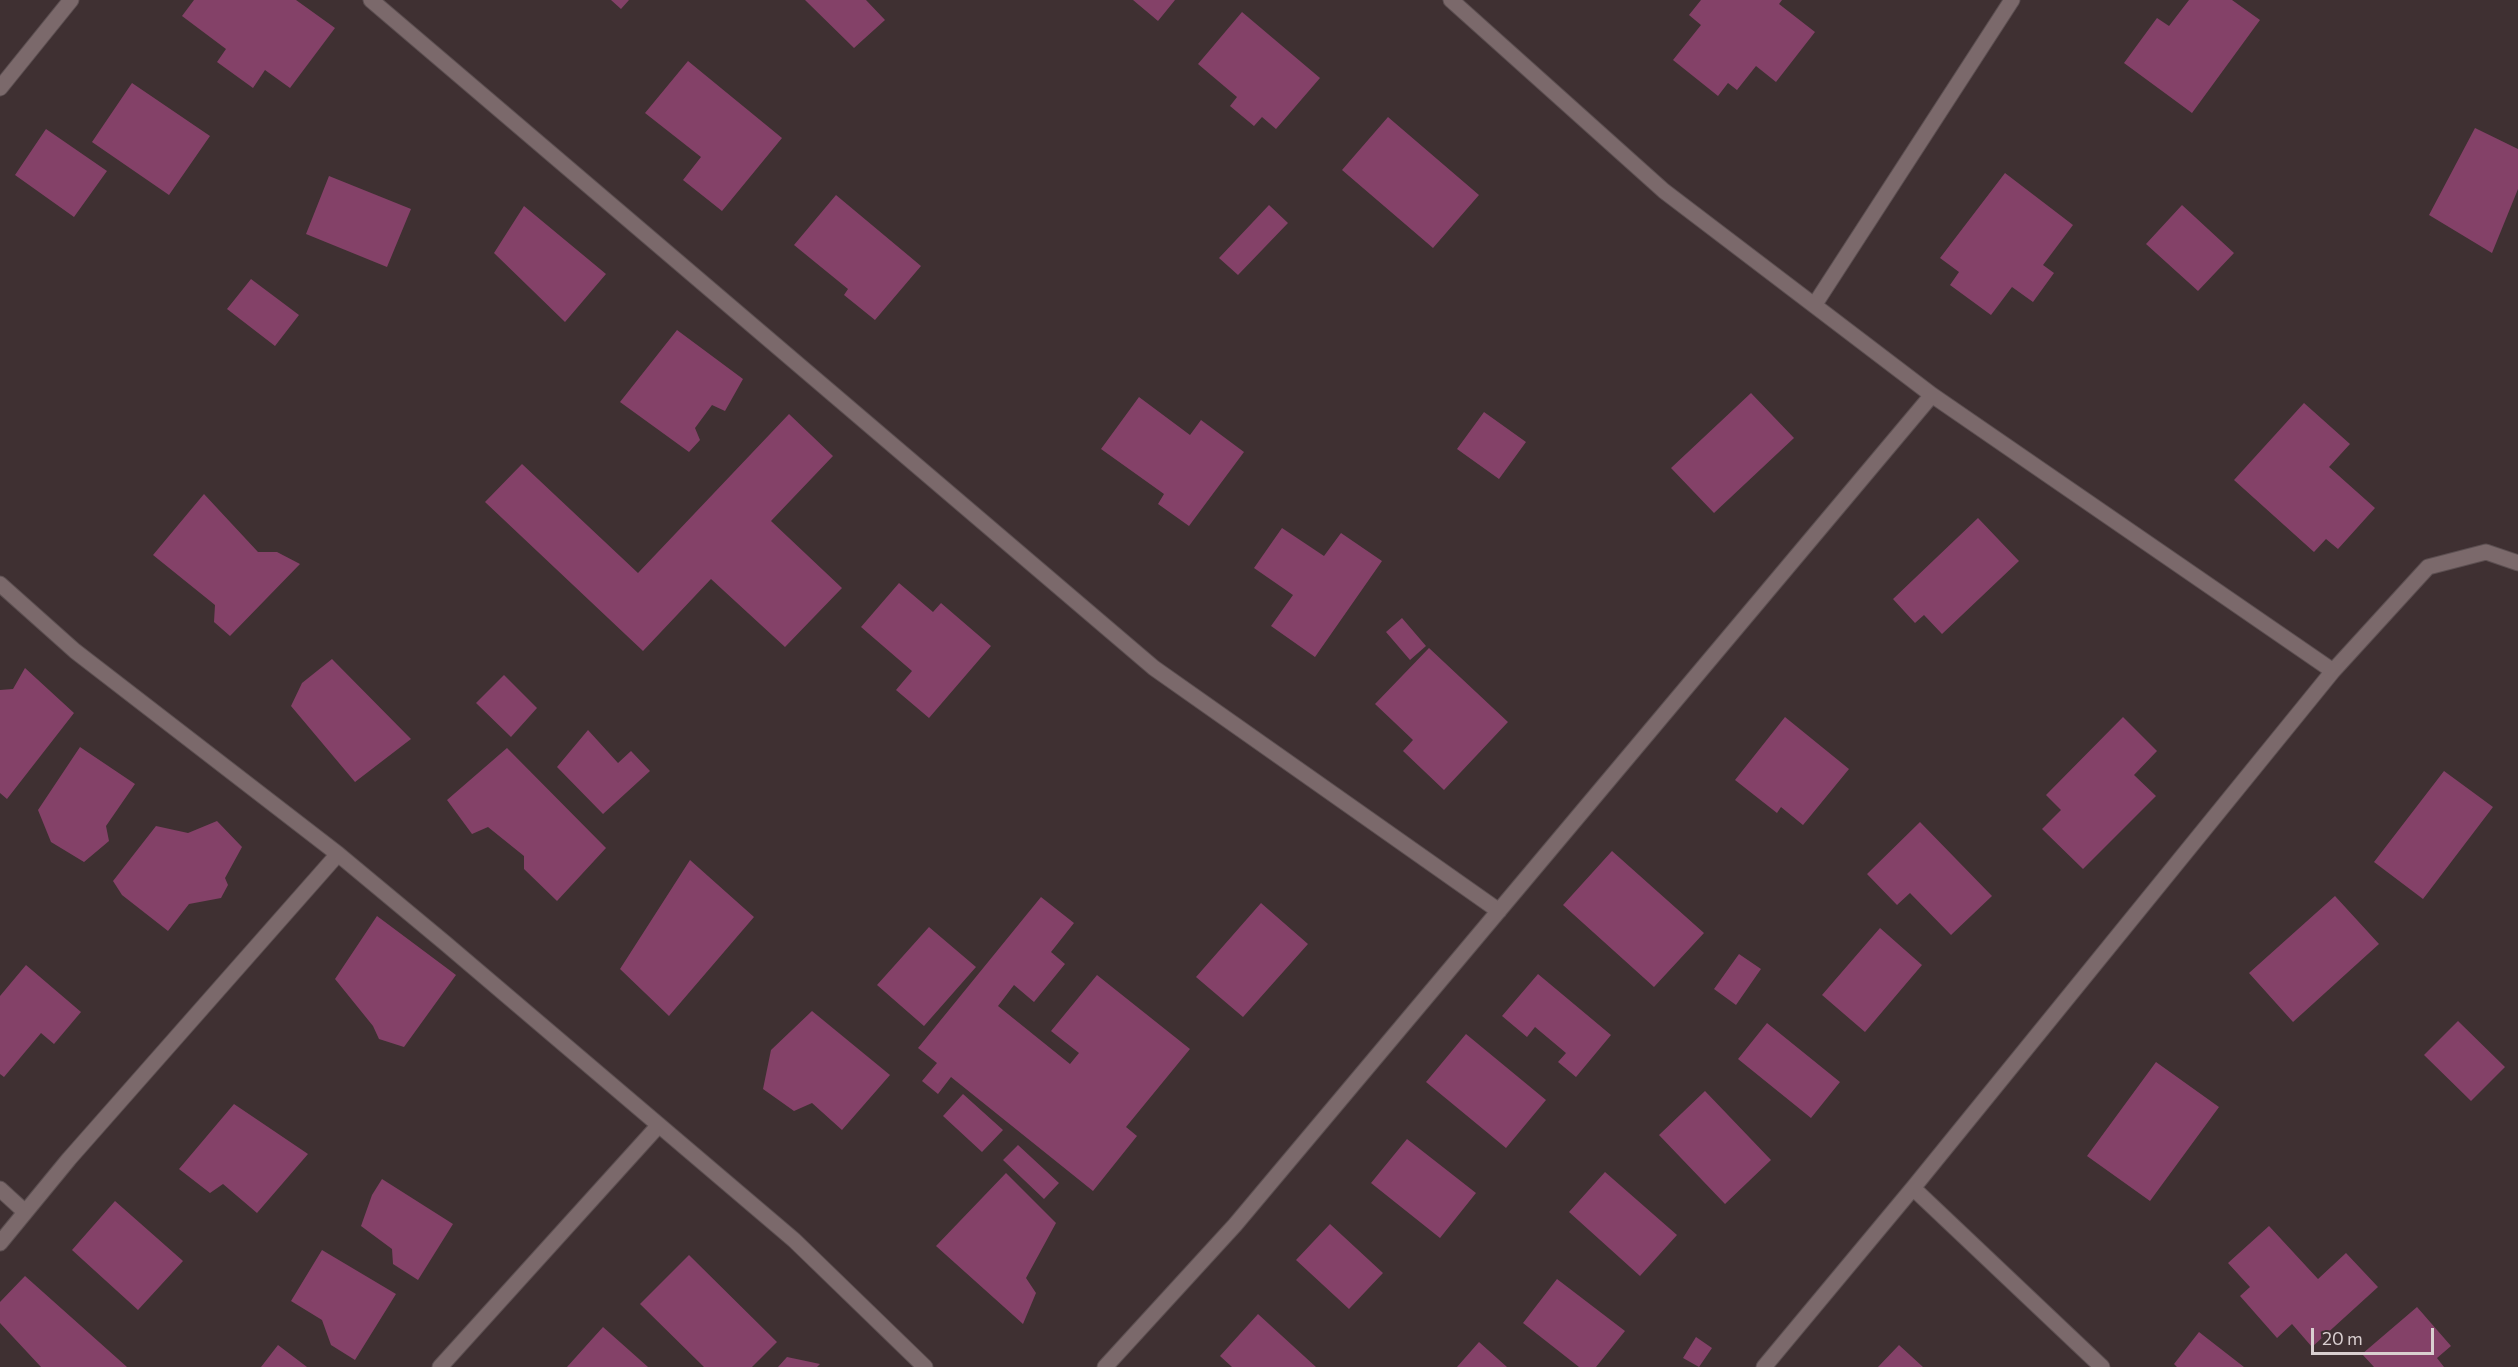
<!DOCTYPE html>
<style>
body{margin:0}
#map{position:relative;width:2518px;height:1367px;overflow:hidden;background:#3f3032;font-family:Commissioner,sans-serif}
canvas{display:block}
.scale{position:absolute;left:2311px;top:1328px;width:123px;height:27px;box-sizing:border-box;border:3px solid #d9cfd0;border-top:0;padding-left:8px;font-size:18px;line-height:21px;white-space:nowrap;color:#d9cfd0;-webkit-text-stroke:4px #3f3032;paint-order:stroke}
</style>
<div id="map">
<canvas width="2518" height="1367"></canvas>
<div class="scale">20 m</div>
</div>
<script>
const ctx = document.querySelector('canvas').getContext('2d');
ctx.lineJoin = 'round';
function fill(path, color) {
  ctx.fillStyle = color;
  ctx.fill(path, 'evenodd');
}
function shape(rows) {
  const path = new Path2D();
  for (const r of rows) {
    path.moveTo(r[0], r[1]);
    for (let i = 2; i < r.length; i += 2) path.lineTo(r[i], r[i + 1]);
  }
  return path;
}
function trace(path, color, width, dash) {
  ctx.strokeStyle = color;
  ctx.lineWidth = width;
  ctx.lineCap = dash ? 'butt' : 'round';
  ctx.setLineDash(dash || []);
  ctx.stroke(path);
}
fill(shape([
 [194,0,296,0,335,28,290,88,265,70,253,88,217,62,226,49,182,16],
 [611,0,629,0,621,9],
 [805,0,866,0,885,20,854,48],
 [1133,0,1175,0,1158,21],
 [1701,0,1782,0,1779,4,1815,32,1776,82,1756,66,1737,90,1728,83,1718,96,1673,60,1701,25,1689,15],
 [2189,0,2232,0,2260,20,2192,113,2124,63,2157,18,2169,26],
 [1242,12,1320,78,1276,129,1262,117,1254,126,1230,106,1237,97,1198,64],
 [688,61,782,138,722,211,683,180,701,157,645,113],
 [132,83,210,136,169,195,92,142],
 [1388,117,1479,195,1433,248,1342,170],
 [2475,128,2518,149,2518,189,2492,253,2429,215],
 [46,129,107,171,74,217,15,175],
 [2005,173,2073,225,2043,265,2054,273,2033,302,2012,287,1991,315,1950,285,1959,272,1940,258],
 [329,176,411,209,387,267,306,234],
 [836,195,921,266,875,320,844,295,848,289,794,245],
 [1269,205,1288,223,1238,275,1219,258],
 [2182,205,2234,253,2198,291,2146,244],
 [524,206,606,274,565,322,494,253],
 [251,279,299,315,275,346,227,309],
 [677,330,743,379,725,411,712,405,695,428,700,440,689,452,620,402],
 [1751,393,1794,438,1714,513,1671,468],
 [1139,397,1190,435,1201,420,1244,452,1189,526,1158,504,1164,494,1101,449],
 [2304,403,2350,444,2329,467,2375,508,2338,549,2326,539,2314,552,2234,480],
 [1484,412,1526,442,1499,479,1457,449],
 [789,414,833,456,771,521,842,588,785,647,711,579,643,651,485,502,522,464,638,573],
 [204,494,258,552,277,552,300,564,230,636,214,622,215,605,153,555],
 [1978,518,2019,561,1942,634,1924,615,1915,623,1893,599],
 [1282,528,1324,556,1341,533,1382,561,1315,657,1271,626,1293,595,1254,568],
 [899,583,933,612,941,603,991,646,929,718,896,690,912,671,861,627],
 [1402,618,1426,646,1410,660,1386,632],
 [1429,648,1508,722,1444,790,1403,751,1413,740,1375,704],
 [332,659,411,739,355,782,291,706,302,683],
 [25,668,74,713,7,799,0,793,0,690,13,689],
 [504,675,537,708,511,737,476,703],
 [1785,717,1849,769,1803,825,1781,807,1777,813,1735,780],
 [2123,717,2157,751,2134,775,2156,796,2083,869,2042,829,2061,810,2046,795],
 [588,730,618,763,631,751,650,771,603,814,557,767],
 [80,747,135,784,106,826,109,841,84,862,51,842,38,810],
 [507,748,606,848,557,901,524,869,524,856,488,827,472,834,447,800],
 [2444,771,2493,807,2423,899,2374,862],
 [217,821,242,847,225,878,228,885,221,898,189,904,168,931,122,895,113,881,156,826,188,833],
 [1920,822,1992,896,1951,935,1910,893,1897,905,1867,874],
 [1612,851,1704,933,1654,987,1563,905],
 [690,860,754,917,669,1016,620,969],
 [2335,896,2379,944,2293,1022,2249,973],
 [1041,897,1074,923,1051,952,1065,964,1034,1002,1014,985,998,1006,1070,1064,1079,1053,1051,1031,1097,975,1190,1049,1126,1127,1137,1136,1093,1191,951,1077,938,1094,922,1081,937,1063,918,1048],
 [1261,903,1308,944,1243,1017,1196,977],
 [377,916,456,975,404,1047,379,1039,373,1026,335,979],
 [929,927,976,967,924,1026,877,985],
 [1880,928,1922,965,1865,1032,1822,995],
 [1739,954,1761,969,1736,1005,1714,989],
 [26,965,81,1012,54,1044,41,1033,4,1077,0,1074,0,996],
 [1538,974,1611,1035,1576,1077,1558,1062,1566,1053,1535,1027,1527,1037,1502,1016],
 [812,1011,890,1075,842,1130,812,1103,794,1111,763,1089,771,1050],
 [2458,1021,2505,1067,2471,1101,2424,1055],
 [1767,1023,1840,1082,1811,1118,1738,1059],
 [1466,1034,1546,1100,1506,1148,1426,1082],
 [2156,1062,2219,1107,2150,1201,2087,1156],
 [1705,1091,1771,1160,1725,1204,1659,1135],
 [963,1094,1003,1130,982,1152,943,1116],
 [234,1104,308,1154,257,1213,223,1184,210,1193,179,1169],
 [1407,1139,1476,1193,1440,1238,1371,1183],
 [1018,1145,1059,1183,1044,1199,1003,1160],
 [1605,1172,1677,1235,1640,1276,1569,1212],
 [1006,1173,1056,1223,1026,1278,1036,1293,1023,1324,936,1246],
 [382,1179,453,1224,418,1280,393,1264,392,1249,361,1226,372,1195],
 [115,1201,183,1261,138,1310,72,1250],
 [1330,1224,1383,1273,1349,1309,1296,1260],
 [2269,1226,2318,1279,2346,1253,2378,1287,2312,1347,2292,1324,2277,1338,2240,1296,2250,1287,2228,1263],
 [322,1250,396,1294,355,1360,331,1345,322,1320,291,1301],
 [689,1255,777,1342,752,1367,704,1367,640,1304],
 [25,1276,127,1367,41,1367,0,1323,0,1302],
 [1557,1279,1625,1331,1596,1367,1579,1367,1523,1323],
 [2417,1307,2451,1346,2437,1358,2444,1367,2374,1367,2362,1354],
 [1258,1314,1316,1367,1232,1367,1220,1356],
 [603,1327,648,1367,567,1367],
 [2199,1332,2244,1367,2177,1367,2174,1364],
 [1696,1337,1712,1348,1699,1367,1683,1358],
 [1479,1342,1507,1367,1457,1367],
 [278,1345,307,1367,261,1367],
 [1899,1345,1923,1367,1878,1367],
 [787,1357,820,1364,817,1367,778,1367]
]), '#844168');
const minor = shape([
 [371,0,1154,668,1499,911],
 [1451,0,1664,191,1932,395,2333,671,2428,567,2486,552,2518,563],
 [0,88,71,0],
 [1815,304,2012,0],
 [0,584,75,651,338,854,445,943,794,1240,925,1367],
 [1913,1188,2102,1367],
 [0,1189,24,1211],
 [0,1243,69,1159,338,854],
 [440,1367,659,1125],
 [1105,1367,1235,1225,1932,395],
 [1764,1367,1913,1188,2333,671]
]);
trace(minor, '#5c4f51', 17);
trace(minor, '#7b696b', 15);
</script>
